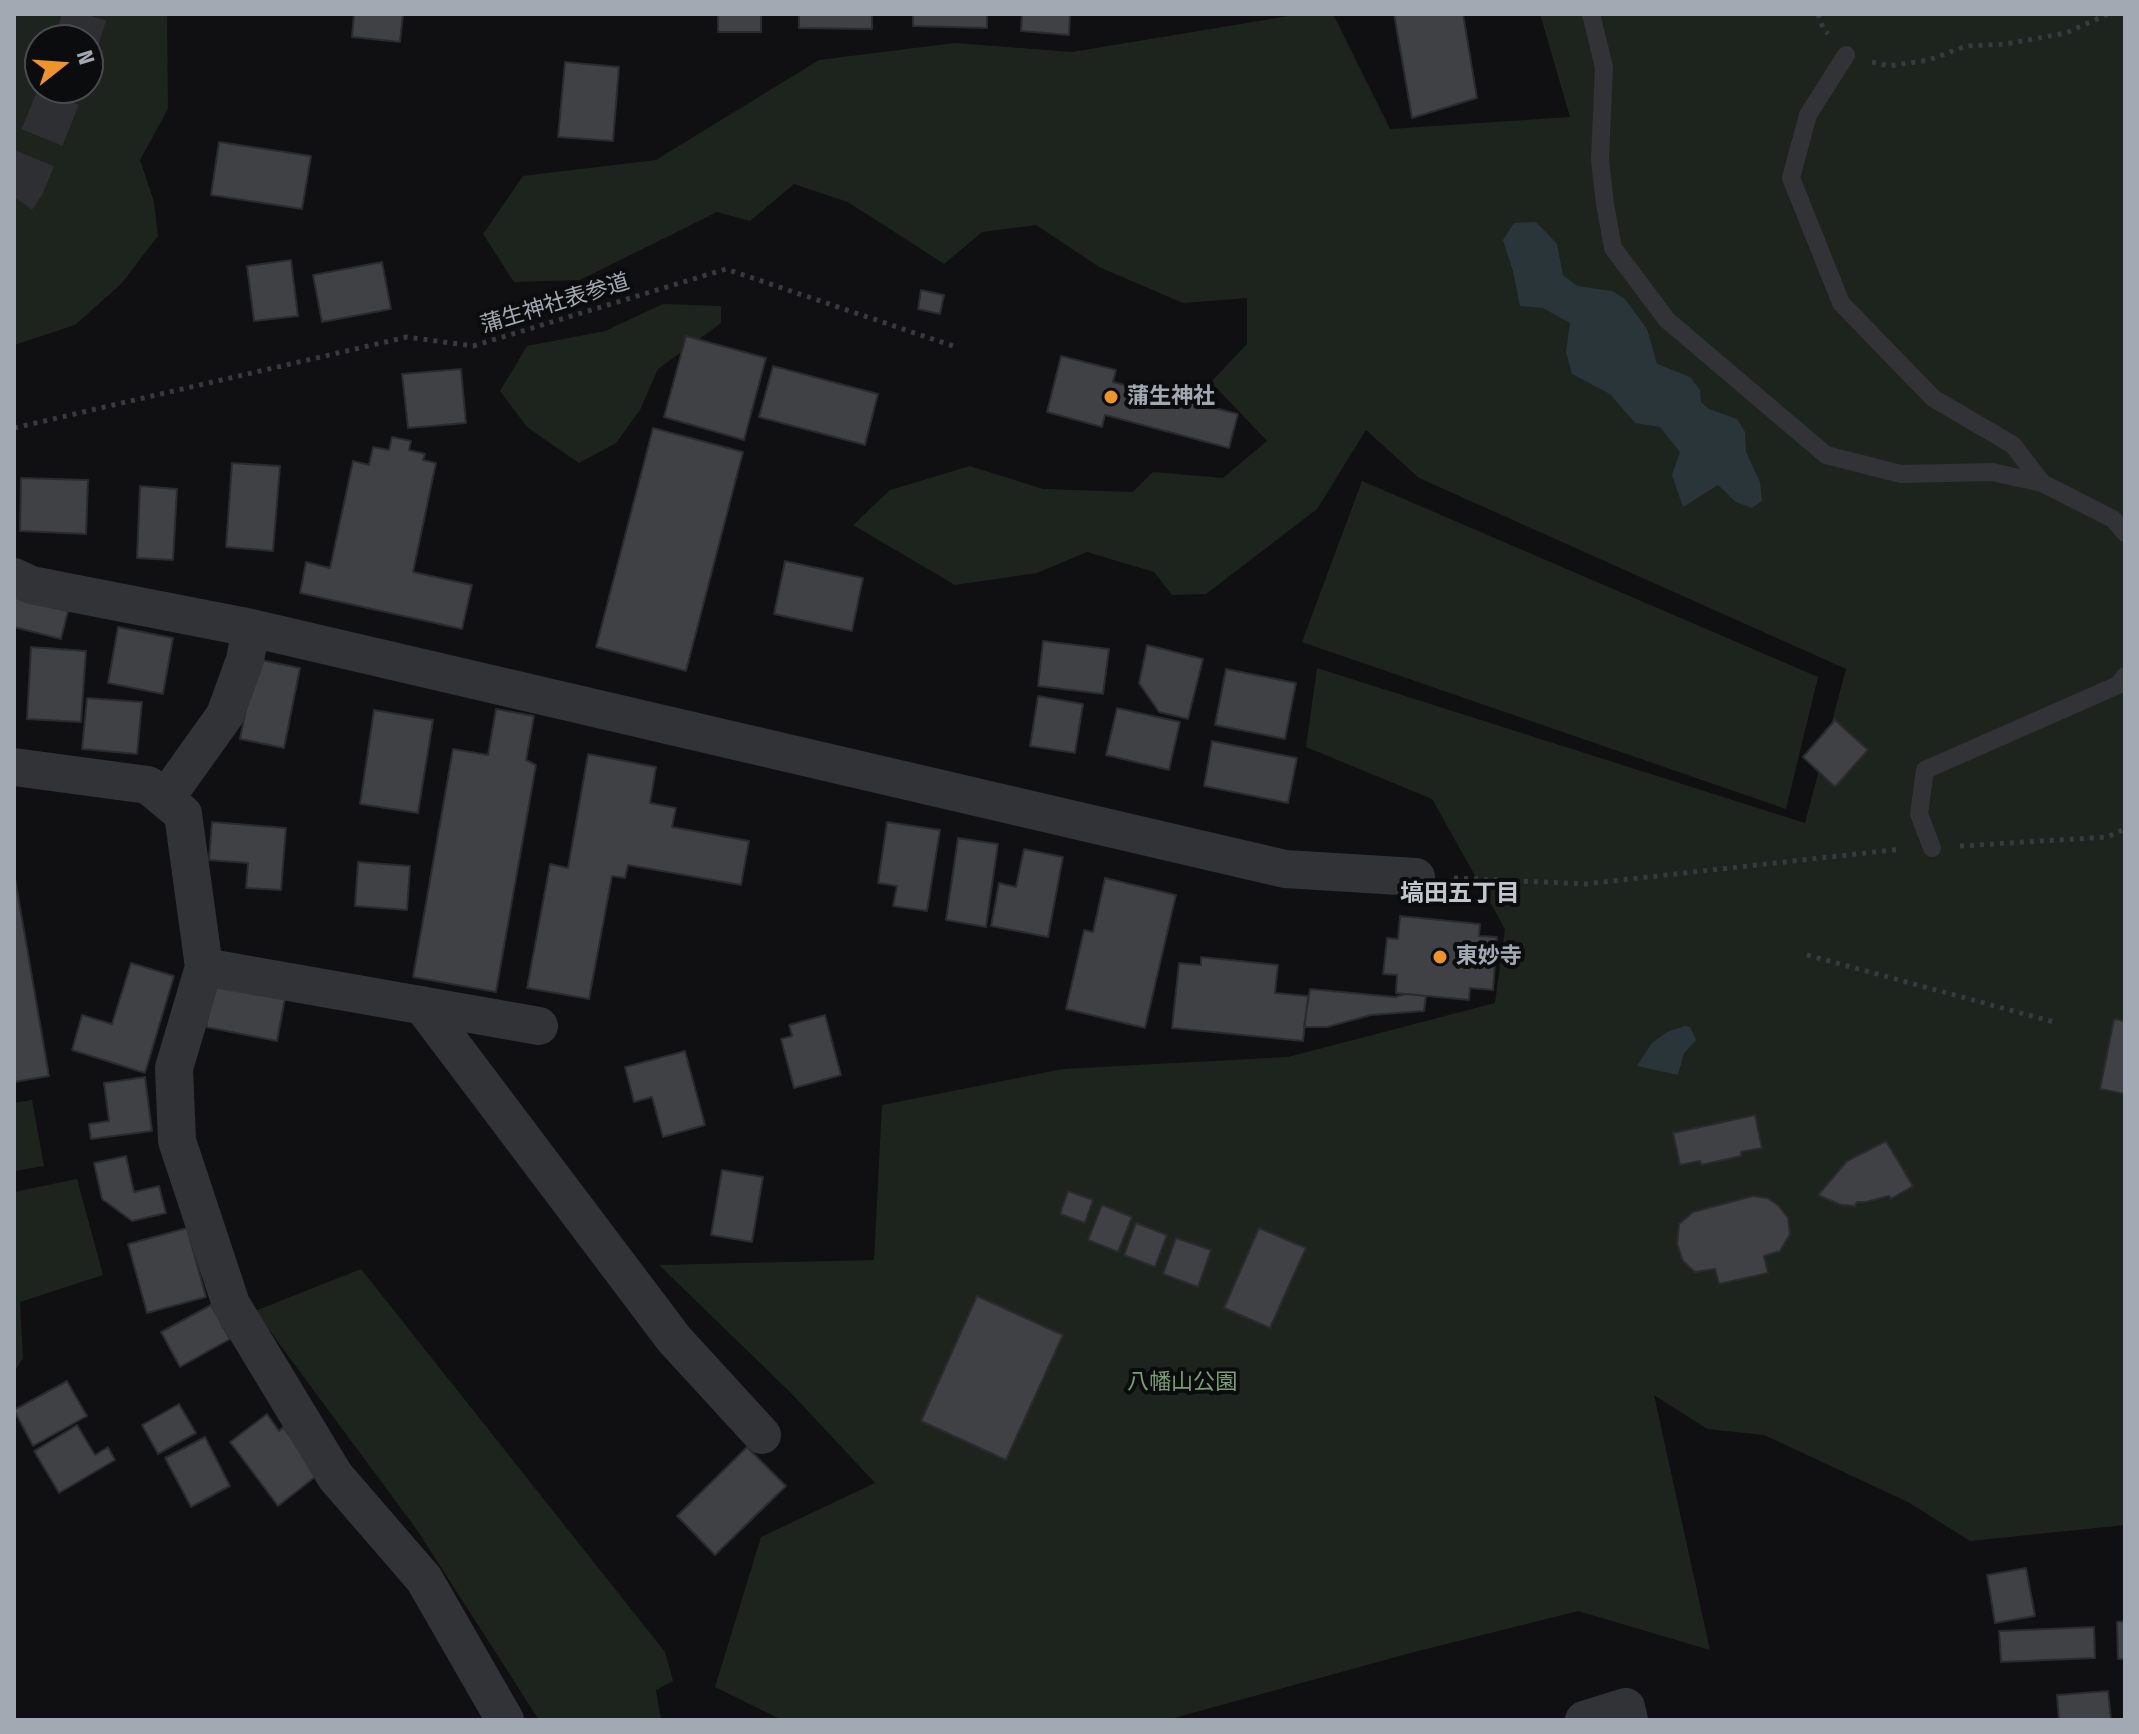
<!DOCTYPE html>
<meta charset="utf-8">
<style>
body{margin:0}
#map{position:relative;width:2139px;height:1734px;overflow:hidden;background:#101012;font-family:"Fira Sans Condensed",sans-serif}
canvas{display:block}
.frame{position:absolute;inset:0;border:16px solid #a2a9b2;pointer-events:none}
.north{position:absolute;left:24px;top:24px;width:80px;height:80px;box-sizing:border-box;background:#0b0c0d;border:2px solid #474b4f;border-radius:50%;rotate:73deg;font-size:22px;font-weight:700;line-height:32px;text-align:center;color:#a2a9b2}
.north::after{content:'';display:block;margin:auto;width:28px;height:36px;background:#ef932b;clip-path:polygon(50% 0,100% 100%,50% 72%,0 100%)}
</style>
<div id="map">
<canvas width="2139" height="1734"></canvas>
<div class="frame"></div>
<div class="north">N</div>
</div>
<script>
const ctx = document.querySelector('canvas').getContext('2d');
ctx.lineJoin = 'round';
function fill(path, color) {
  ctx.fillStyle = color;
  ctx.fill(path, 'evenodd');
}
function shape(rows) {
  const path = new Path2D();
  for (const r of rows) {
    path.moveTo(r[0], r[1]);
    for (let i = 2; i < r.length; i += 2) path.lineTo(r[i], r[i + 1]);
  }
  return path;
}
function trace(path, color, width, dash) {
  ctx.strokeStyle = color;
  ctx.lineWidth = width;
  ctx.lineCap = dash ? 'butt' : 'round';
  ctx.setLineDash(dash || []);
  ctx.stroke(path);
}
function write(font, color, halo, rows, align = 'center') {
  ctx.font = font + ' "Fira Sans Condensed","Noto Sans JP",sans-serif';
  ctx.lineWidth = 8;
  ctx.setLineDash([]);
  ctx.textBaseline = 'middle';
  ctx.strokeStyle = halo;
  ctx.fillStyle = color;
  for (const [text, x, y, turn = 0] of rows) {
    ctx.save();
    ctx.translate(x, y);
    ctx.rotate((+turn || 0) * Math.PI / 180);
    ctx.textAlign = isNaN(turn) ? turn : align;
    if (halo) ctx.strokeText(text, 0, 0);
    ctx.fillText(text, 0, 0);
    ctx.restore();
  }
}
fill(shape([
 [14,14,167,14,168,109,140,160,154,202,158,236,121,284,75,325,14,345],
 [88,40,88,88,40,88,40,40],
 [1301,14,1333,14,1390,129,1570,117,1540,14,2125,14,2125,1525,1970,1541,1908,1502,1764,1435,1707,1429,1654,1395,1710,1650,1578,1611,1414,1652,1167,1720,782,1720,715,1687,761,1537,875,1483,791,1393,659,1265,874,1260,882,1105,1063,1069,1288,1057,1495,1003,1505,929,1432,799,1306,747,1317,668,1805,823,1846,669,1419,478,1366,430,1317,509,1206,594,1172,595,1154,572,1087,552,1037,573,955,585,853,525,890,490,970,466,1043,489,1133,492,1153,472,1223,478,1267,441,1211,382,1247,344,1247,298,1183,303,1099,267,1036,225,982,232,944,264,848,202,794,184,750,221,717,212,580,280,514,282,483,234,523,176,656,160,819,60,955,43,1072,52],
 [663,304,721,306,721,323,658,369,640,410,616,443,579,463,527,427,500,391,527,346,605,331],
 [1362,481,1818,677,1786,809,1302,642],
 [32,1100,44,1166,14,1171,14,1103],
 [77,1179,103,1275,20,1302,23,1358,14,1372,14,1192],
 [361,1269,665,1652,673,1681,656,1690,661,1720,539,1720,417,1530,255,1311]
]), '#1d241d');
fill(shape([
 [1536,222,1557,244,1563,275,1577,286,1612,291,1625,299,1647,329,1657,364,1690,377,1700,390,1701,402,1709,409,1737,419,1745,432,1746,452,1760,482,1762,501,1752,508,1736,502,1718,485,1683,507,1672,475,1680,452,1660,427,1635,423,1610,394,1572,374,1566,352,1570,323,1543,308,1520,306,1513,271,1503,240,1514,223],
 [1685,1026,1690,1027,1696,1040,1684,1053,1678,1075,1637,1066,1652,1043,1667,1032]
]), '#2a353a');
const building = shape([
 [354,14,403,14,400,42,352,37,354,14],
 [718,14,761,14,761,32,718,32,718,14],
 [799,14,872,14,872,29,799,28,799,14],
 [913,14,987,14,987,28,913,26,913,14],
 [1022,14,1070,14,1069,35,1021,31,1022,14],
 [1394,14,1463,14,1477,98,1412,118,1394,14],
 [565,62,619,67,613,141,558,137,565,62],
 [219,142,311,156,302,209,211,195,219,142],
 [291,260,298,316,254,321,247,266,291,260],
 [382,262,391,309,322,322,313,275,382,262],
 [921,290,944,295,940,314,918,309,921,290],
 [686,336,766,358,744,440,664,417,686,336],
 [1061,356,1116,370,1113,382,1238,414,1229,448,1105,415,1102,427,1047,412,1061,356],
 [773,366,878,394,865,445,759,417,773,366],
 [461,369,466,423,408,428,402,374,461,369],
 [653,428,743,452,686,671,596,647,653,428],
 [392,437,411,441,409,450,425,454,423,460,436,463,413,572,472,585,462,629,300,593,306,562,330,568,353,461,369,465,373,447,389,450,392,437],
 [232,463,280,466,273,551,226,547,232,463],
 [21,478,88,480,86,534,20,531,21,478],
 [140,486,177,489,173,560,137,558,140,486],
 [785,561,863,578,852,631,774,614,785,561],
 [14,597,68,611,61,639,14,627,14,597],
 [118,627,173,638,163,694,108,683,118,627],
 [1043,641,1109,649,1103,694,1038,686,1043,641],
 [1147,645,1203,659,1188,719,1159,712,1139,683,1147,645],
 [31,647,86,651,81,722,27,719,31,647],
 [256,659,300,668,284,748,240,739,256,659],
 [1226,669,1296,683,1285,739,1215,725,1226,669],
 [1038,696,1083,704,1075,753,1030,746,1038,696],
 [87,698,142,702,137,754,82,749,87,698],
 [1117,708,1180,722,1169,770,1106,755,1117,708],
 [496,709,534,716,526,760,536,765,496,992,413,977,453,749,488,755,496,709],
 [374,710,433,720,418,813,360,804,374,710],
 [1835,720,1868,750,1835,787,1803,757,1835,720],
 [1212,741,1297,758,1288,803,1204,786,1212,741],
 [588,754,656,767,650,803,676,808,672,827,749,841,741,885,628,865,625,878,612,876,589,999,527,988,550,864,568,868,588,754],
 [212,822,286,828,281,890,246,888,248,863,209,860,212,822],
 [887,822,940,830,927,911,893,906,897,886,878,883,887,822],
 [958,838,998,844,986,927,946,920,958,838],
 [1024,849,1063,857,1048,937,991,926,999,883,1016,887,1024,849],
 [358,862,410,866,407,910,355,906,358,862],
 [14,872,49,1076,14,1082,14,872],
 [1105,878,1176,895,1145,1028,1066,1009,1084,930,1093,932,1105,878],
 [1400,916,1480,924,1479,936,1497,937,1493,990,1470,988,1469,1000,1396,993,1397,975,1383,974,1387,938,1398,939,1400,916],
 [1201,957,1278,965,1275,993,1308,996,1303,1041,1172,1028,1179,963,1201,965,1201,957],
 [131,963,174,976,145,1073,72,1050,82,1015,112,1024,131,963],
 [214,980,286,993,277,1041,206,1027,214,980],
 [1310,989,1395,997,1406,994,1426,996,1424,1011,1371,1015,1327,1027,1304,1027,1310,989],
 [825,1015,841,1075,794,1088,781,1039,792,1036,789,1025,825,1015],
 [2114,1019,2125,1021,2125,1094,2100,1089,2114,1019],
 [685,1051,705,1125,663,1137,652,1097,634,1102,625,1067,685,1051],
 [145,1077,152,1131,91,1139,89,1124,109,1121,104,1083,145,1077],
 [1755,1115,1762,1148,1741,1152,1741,1156,1701,1165,1700,1161,1680,1165,1673,1133,1755,1115],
 [1886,1141,1913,1186,1891,1199,1889,1196,1866,1202,1857,1202,1855,1206,1841,1205,1818,1195,1847,1161,1886,1141],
 [126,1156,134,1192,159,1186,166,1213,132,1221,102,1199,94,1163,126,1156],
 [722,1170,763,1177,752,1242,711,1235,722,1170],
 [1068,1191,1093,1200,1085,1223,1060,1214,1068,1191],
 [1753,1196,1767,1198,1778,1205,1788,1218,1790,1234,1780,1251,1764,1256,1768,1273,1719,1284,1715,1269,1695,1272,1683,1261,1677,1244,1679,1224,1693,1212,1753,1196],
 [1102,1205,1132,1217,1118,1252,1088,1240,1102,1205],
 [1136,1223,1167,1235,1155,1267,1124,1255,1136,1223],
 [187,1228,206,1297,147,1313,128,1244,187,1228],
 [1259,1228,1306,1248,1270,1328,1224,1308,1259,1228],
 [1176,1238,1211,1250,1198,1287,1163,1274,1176,1238],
 [977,1296,1063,1335,1006,1460,921,1421,977,1296],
 [211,1305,230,1339,180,1367,161,1332,211,1305],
 [67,1381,87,1416,33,1446,14,1410,67,1381],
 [179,1404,196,1433,158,1454,142,1425,179,1404],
 [267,1414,279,1431,283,1427,319,1474,278,1506,230,1442,267,1414],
 [77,1425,95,1455,108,1447,115,1460,59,1493,34,1451,77,1425],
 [205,1437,230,1486,191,1507,165,1458,205,1437],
 [747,1447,786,1486,715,1555,677,1516,747,1447],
 [2026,1568,2035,1616,1995,1623,1987,1575,2026,1568],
 [2125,1621,2125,1659,2118,1659,2117,1622,2125,1621],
 [2094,1627,2095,1658,2001,1662,1999,1631,2094,1627],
 [2108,1691,2111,1720,2059,1720,2057,1695,2108,1691]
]);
fill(building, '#3f4145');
trace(building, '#2a2b2e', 2);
trace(shape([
 [77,40,85,14],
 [14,197,23,184,62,88]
]), '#2d2f32', 44, [44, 22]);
trace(shape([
 [1818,14,1823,28,1828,34],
 [1872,62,1889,66,1929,60,1966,46,2006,44,2066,33,2108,14],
 [14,428,407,337,473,346,726,269,956,347],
 [1960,846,2107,837,2125,829],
 [1454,878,1585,884,1902,849],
 [1807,955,2054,1022]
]), '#373a3e', 5, [4, 6]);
trace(shape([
 [1591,14,1604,67,1600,160,1605,204,1613,248,1667,320,1826,455,1901,474,1992,472,2042,483,2113,519,2125,533],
 [1846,55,1808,115,1791,178,1841,303,1933,398,2013,445,2042,483],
 [1932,848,1919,814,1925,770,2118,685,2125,676]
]), '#313337', 18);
trace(shape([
 [14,577,31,585,251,628,1285,869,1416,877],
 [14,767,148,785,183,814,204,967,539,1026],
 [165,799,225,715,245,660,251,628],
 [204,967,174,1068,177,1141,231,1304,335,1476,424,1579,505,1720],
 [422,1005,674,1339,762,1435],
 [1584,1720,1626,1707,1629,1720]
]), '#313337', 38);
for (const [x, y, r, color] of [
 [1111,397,8,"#ef932b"],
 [1440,957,8,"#ef932b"]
]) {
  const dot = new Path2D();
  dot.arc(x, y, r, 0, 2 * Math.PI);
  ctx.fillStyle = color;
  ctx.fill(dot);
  trace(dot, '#0b0c0d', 3);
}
write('22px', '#a2a9b2', '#0b0c0d', [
 ["蒲生神社表参道",555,304,-17]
]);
write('bold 22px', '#a2a9b2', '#0b0c0d', [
 ["蒲生神社",1127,397],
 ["東妙寺",1456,957]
], 'left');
write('22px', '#7b9e78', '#0b0c0d', [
 ["八幡山公園",1182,1383]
]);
write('bold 24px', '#c2c7cf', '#0b0c0d', [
 ["塙田五丁目",1460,894]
]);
</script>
